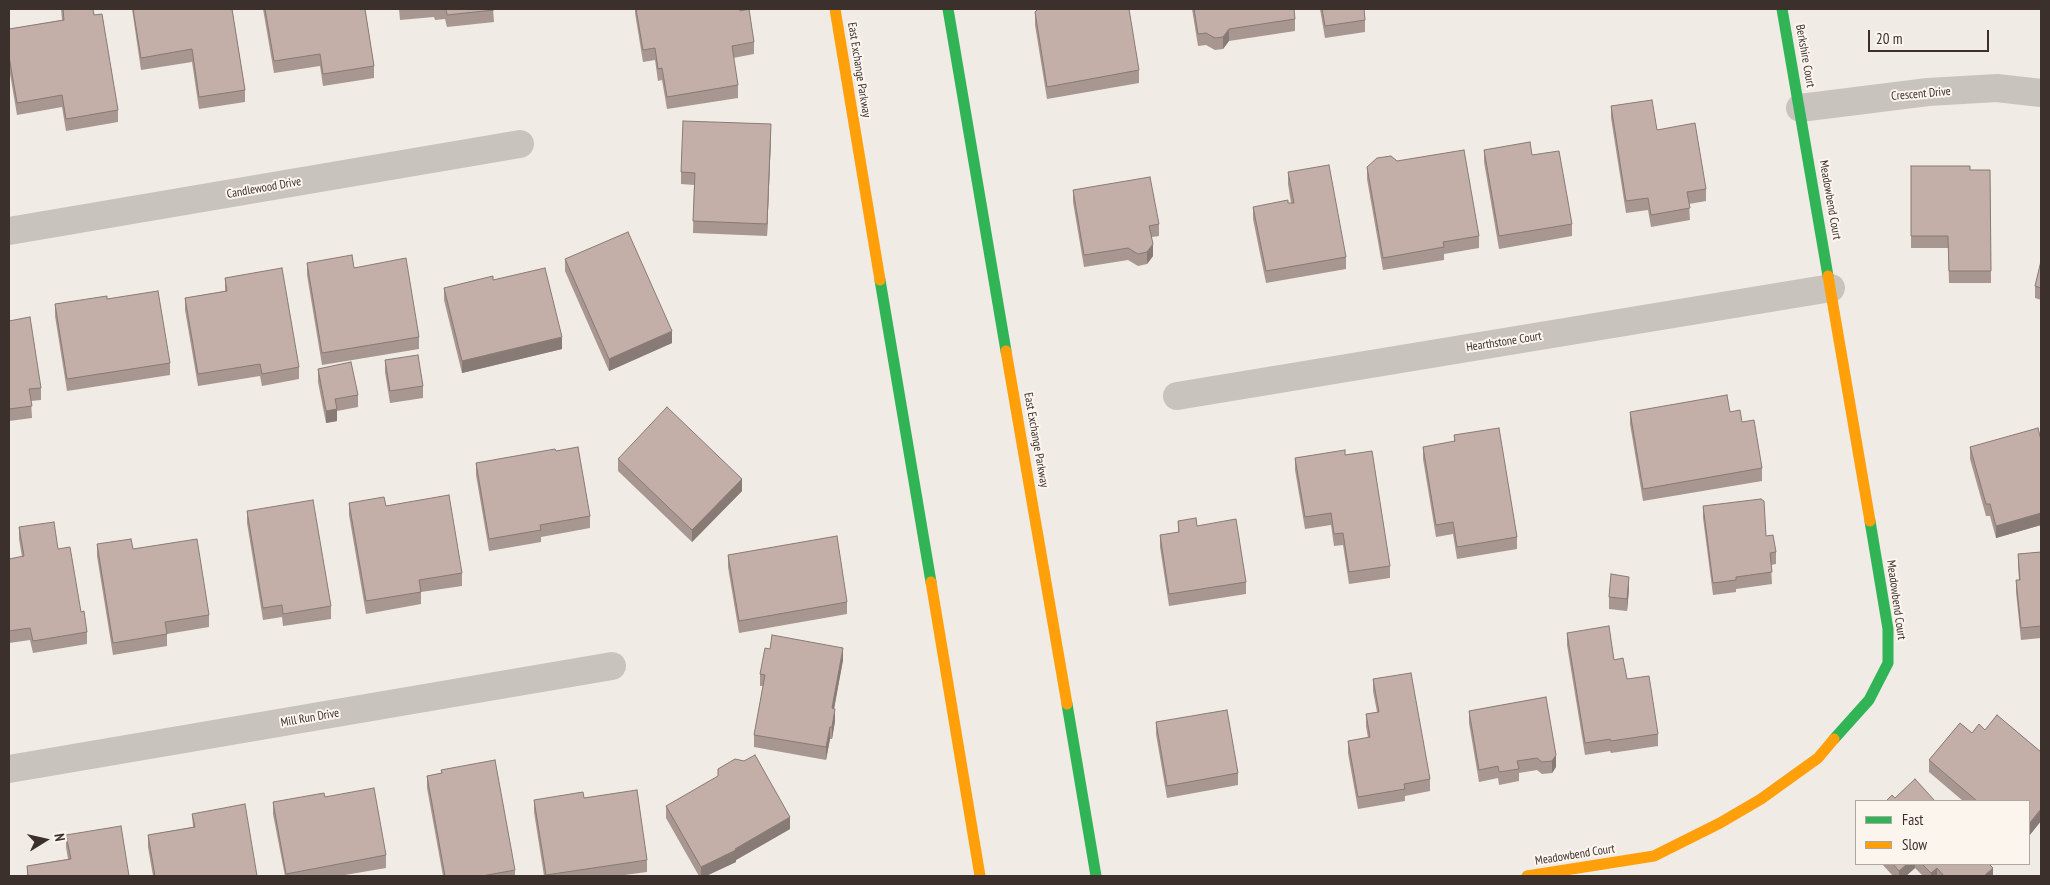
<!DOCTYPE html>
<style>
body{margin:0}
#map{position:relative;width:2050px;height:885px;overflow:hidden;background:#f0ebe5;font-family:"PT Sans Narrow",sans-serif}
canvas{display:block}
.frame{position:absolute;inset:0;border:10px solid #3b302b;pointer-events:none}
.legend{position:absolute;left:1855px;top:800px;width:175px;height:65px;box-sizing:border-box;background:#fbf5ee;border:1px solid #aea6a0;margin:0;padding:6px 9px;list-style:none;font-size:15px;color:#3b302b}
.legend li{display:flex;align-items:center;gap:10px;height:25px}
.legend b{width:25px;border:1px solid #aea6a0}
.north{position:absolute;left:20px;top:815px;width:50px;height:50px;-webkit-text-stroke:4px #fbf5ee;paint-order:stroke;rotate:80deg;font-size:14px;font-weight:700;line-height:20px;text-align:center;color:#3b302b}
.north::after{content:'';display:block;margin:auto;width:18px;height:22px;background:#3b302b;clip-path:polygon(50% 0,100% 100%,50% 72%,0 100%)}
.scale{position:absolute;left:1868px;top:30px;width:121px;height:22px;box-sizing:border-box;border:2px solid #3b302b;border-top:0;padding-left:6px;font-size:15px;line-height:18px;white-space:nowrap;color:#3b302b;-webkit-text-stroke:4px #fbf5ee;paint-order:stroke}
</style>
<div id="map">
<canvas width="2050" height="885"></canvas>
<div class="frame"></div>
<ul class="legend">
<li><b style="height:6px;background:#30b455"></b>Fast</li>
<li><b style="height:6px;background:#ff9f0a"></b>Slow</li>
</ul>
<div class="north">N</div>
<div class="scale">20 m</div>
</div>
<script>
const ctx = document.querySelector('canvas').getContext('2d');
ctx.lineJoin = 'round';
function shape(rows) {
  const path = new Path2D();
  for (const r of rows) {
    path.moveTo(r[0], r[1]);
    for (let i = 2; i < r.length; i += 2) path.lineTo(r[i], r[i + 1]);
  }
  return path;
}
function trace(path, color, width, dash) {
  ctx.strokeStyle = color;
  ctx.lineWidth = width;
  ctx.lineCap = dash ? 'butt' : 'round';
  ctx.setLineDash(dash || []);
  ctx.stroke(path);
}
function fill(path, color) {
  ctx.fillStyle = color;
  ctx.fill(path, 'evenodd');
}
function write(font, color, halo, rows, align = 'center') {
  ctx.font = font + ' "PT Sans Narrow",sans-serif';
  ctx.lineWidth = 4;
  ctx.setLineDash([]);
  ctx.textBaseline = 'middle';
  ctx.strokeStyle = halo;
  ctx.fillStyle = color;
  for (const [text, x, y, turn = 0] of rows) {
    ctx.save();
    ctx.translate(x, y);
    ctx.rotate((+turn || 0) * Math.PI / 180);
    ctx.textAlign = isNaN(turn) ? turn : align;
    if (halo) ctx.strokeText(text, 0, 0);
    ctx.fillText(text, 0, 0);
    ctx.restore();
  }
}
trace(shape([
 [1800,108,1928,92,1997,88,2041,93],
 [9,231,520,144],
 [1177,396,1831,288],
 [9,769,612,666]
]), '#c9c3be', 28);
trace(shape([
 [948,9,1006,351],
 [1782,9,1828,276],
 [880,280,931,582],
 [1067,704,1096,876],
 [1834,739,1869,700,1888,663,1888,629,1870,521]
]), '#30b455', 11);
trace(shape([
 [835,9,880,280],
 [1828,276,1870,521],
 [1006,351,1067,704],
 [931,582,980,876],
 [1527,876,1654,856,1720,823,1761,799,1818,758,1834,739]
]), '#ff9f0a', 11);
fill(shape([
 [61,9,93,9,118,110,118,122,66,131,62,107,17,115,9,68,9,29,62,20],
 [132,9,232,9,245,90,245,102,199,109,192,62,141,70],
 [263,9,365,9,374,66,374,78,323,86,320,66,274,73],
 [399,9,493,9,494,22,447,27,445,19,435,20,434,17,400,20],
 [635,9,740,9,754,42,754,54,733,58,738,85,738,98,667,109,662,80,658,81,655,60,643,62,635,13],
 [1192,9,1294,9,1295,19,1295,31,1229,41,1223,49,1215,50,1206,45,1198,46],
 [1320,9,1364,9,1365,20,1365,32,1325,38],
 [1035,12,1139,70,1139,83,1047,99,1035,25],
 [1611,106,1657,130,1706,189,1706,201,1689,204,1690,220,1651,227,1648,210,1626,213,1611,118],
 [771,136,767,236,693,233,694,185,681,184,681,172],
 [1484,150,1532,155,1572,224,1572,236,1499,249,1484,162],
 [1911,166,1970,170,1990,170,1991,283,1949,283,1948,248,1911,248],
 [1367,167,1479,236,1479,248,1444,254,1444,260,1383,270,1367,179],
 [1288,172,1346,257,1346,269,1266,283,1253,219,1253,207,1291,203,1288,184],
 [1073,190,1159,224,1159,236,1152,237,1153,256,1147,264,1138,266,1128,260,1084,267,1073,202],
 [565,259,672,343,609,371,565,271],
 [2041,261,2041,300,2035,298,2035,286],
 [307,263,419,337,419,349,322,365,307,275],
 [225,278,299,367,299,379,262,386,260,376,198,386,185,310,185,298,225,291],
 [493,280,562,349,462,373,444,300,444,288],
 [107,299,170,363,170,375,67,391,55,316,55,304],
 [9,321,41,388,41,400,31,401,32,418,9,421],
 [385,360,423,386,423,398,390,403,385,372],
 [318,369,358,395,358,407,337,411,337,421,326,423,318,382],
 [1630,412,1730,412,1742,422,1762,468,1762,481,1643,501,1630,424],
 [1454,435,1517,537,1517,549,1457,559,1453,534,1436,537,1423,459,1423,447,1454,442],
 [2041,440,2041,525,1996,538,1990,516,1986,516,1970,459,1970,447],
 [556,451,590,516,590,528,541,537,541,542,489,551,476,475,476,463],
 [1345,455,1390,566,1390,578,1349,584,1343,545,1334,546,1331,525,1305,529,1295,470,1295,458],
 [618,459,742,491,692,542,618,471],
 [349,503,386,506,462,573,462,586,421,592,421,604,366,614,349,515],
 [1703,506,1766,536,1776,552,1776,564,1771,565,1772,584,1736,589,1736,592,1713,595,1703,518],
 [247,511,331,606,331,619,283,626,282,617,263,620,247,523],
 [1178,521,1197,526,1246,582,1246,594,1169,606,1160,547,1160,535,1178,532],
 [19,527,58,549,81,612,87,632,87,644,33,653,30,640,9,643,9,559,22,557,19,539],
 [97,544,133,549,209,615,209,627,167,634,167,646,113,655,97,556],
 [2041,552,2041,638,2021,640,2016,592,2016,580,2019,580,2018,566,2018,554],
 [728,555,847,602,847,614,739,633,728,567],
 [1629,589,1627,611,1609,609,1609,597],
 [1567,633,1614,660,1658,734,1658,746,1611,753,1610,751,1585,755,1567,645],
 [843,660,834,708,835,721,832,739,830,739,826,760,754,747,754,735,763,686,760,686,760,674],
 [1373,679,1430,779,1430,791,1405,796,1405,801,1358,809,1348,753,1348,741,1368,738,1366,726,1366,714,1377,712,1373,691],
 [1546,697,1556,767,1552,773,1542,774,1537,770,1519,773,1519,781,1499,785,1498,778,1479,782,1469,723,1469,711],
 [1997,715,2041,752,2041,821,2029,836,2029,801,1963,801,1929,772,1929,760,1960,723,1972,733,1979,724,1985,730],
 [1156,722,1238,773,1238,785,1167,798,1156,734],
 [441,770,515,870,515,876,443,876,427,788,427,776,441,773],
 [325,797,386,855,386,868,339,876,285,876,273,814,273,802],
 [584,798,647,860,647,872,617,876,544,876,534,812,534,800],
 [666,806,790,829,736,860,736,862,706,876,699,876,666,818],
 [192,814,257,876,153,876,148,847,148,835,193,827],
 [66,835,129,876,27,876,27,866,68,859,66,847],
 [1882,864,1989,864,1993,876,1923,876,1915,868,1906,876,1893,876]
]), '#a89690');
fill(shape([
 [1229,29,1229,41,1223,49,1223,37],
 [771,124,771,136,767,236,767,224],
 [1153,244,1153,256,1147,264,1147,252],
 [672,331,672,343,609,371,609,359],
 [562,337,562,349,462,373,462,361],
 [337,409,337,421,326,423,326,411],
 [742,479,742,491,692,542,692,530],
 [2041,513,2041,525,1996,538,1996,526],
 [1629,577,1629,589,1627,611,1627,599],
 [843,648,843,660,832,720,832,708],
 [835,709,835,721,832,739,832,727],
 [830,727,830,739,826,760,826,747],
 [1556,755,1556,767,1552,773,1552,761],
 [2041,809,2041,821,2029,836,2029,824],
 [790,817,790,829,736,860,736,862,706,876,701,876,701,867,735,849],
 [1907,864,1915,864,1915,868,1906,876,1899,876,1899,871],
 [1937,868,1937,876,1931,876,1931,873],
 [1993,868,1993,876,1984,876]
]), '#887a75');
const building = shape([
 [63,9,93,9,94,15,102,14,118,110,66,119,62,95,17,103,9,56,9,29,64,20,63,9],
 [133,9,232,9,245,90,199,97,192,49,141,58,133,9],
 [265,9,365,9,374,66,323,74,320,54,274,61,265,9],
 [446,9,493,9,494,10,447,15,446,9],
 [636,9,740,9,740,11,749,9,754,42,732,46,738,85,667,97,662,68,658,69,655,48,643,50,636,9],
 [1038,9,1129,9,1139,70,1047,87,1035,12,1038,9],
 [1194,9,1294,9,1295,19,1229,29,1223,37,1215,38,1206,33,1198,34,1194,9],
 [1322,9,1364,9,1365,20,1325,26,1322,9],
 [1652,100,1657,130,1695,123,1706,189,1687,192,1690,208,1651,215,1648,198,1626,201,1611,106,1652,100],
 [683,121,771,124,767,224,693,221,695,173,681,172,683,121],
 [1530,142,1532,155,1559,151,1572,224,1499,236,1484,150,1530,142],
 [1464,150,1479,236,1443,242,1444,247,1383,258,1367,167,1377,158,1391,156,1397,161,1464,150],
 [1329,165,1346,257,1266,271,1253,207,1288,200,1288,203,1294,203,1288,172,1329,165],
 [1911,166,1970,166,1970,170,1990,170,1991,271,1949,271,1948,236,1911,236,1911,166],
 [1150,177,1159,224,1149,226,1153,244,1147,252,1138,254,1128,248,1084,255,1073,190,1150,177],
 [628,232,672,331,609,359,565,259,628,232],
 [352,255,354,268,406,258,419,337,322,353,307,263,352,255],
 [2041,261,2041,288,2035,286,2041,261],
 [282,268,299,367,262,374,260,364,198,374,185,298,227,291,225,278,282,268],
 [545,268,562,337,462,361,444,288,493,276,493,280,545,268],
 [158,291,170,363,67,379,55,304,107,296,107,299,158,291],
 [30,317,41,388,29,389,32,406,9,409,9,321,30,317],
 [418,355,423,386,390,391,385,360,418,355],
 [351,362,358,395,335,399,337,409,326,411,318,369,351,362],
 [1727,395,1730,412,1740,410,1742,422,1754,420,1762,468,1643,489,1630,412,1727,395],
 [667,407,742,479,692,530,618,459,667,407],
 [1499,428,1517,537,1457,547,1453,522,1436,525,1423,447,1455,441,1454,435,1499,428],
 [2038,428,2041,440,2041,513,1996,526,1990,504,1986,504,1970,447,2038,428],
 [578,447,590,516,540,525,541,530,489,539,476,463,555,449,556,451,578,447],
 [1345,450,1345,455,1372,451,1390,566,1349,572,1343,533,1334,534,1331,513,1305,517,1295,458,1345,450],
 [449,495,462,573,419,580,421,592,366,601,349,503,384,497,386,506,449,495],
 [1761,499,1764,501,1766,536,1773,535,1776,552,1770,553,1772,572,1736,577,1736,580,1713,583,1703,506,1761,499],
 [313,500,331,606,283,614,282,605,263,608,247,511,313,500],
 [1196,518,1197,526,1236,519,1246,582,1169,594,1160,535,1179,532,1178,521,1196,518],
 [54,522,58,549,70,547,81,612,84,611,87,632,33,641,30,628,9,631,9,559,24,556,19,527,54,522],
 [837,536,847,602,739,621,728,555,837,536],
 [131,539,133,549,197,539,209,615,165,622,167,634,113,643,97,544,131,539],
 [2041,552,2041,626,2021,628,2016,580,2020,580,2018,554,2041,552],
 [1611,574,1629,577,1627,599,1609,597,1611,574],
 [1609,626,1614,660,1623,658,1627,679,1649,676,1658,734,1611,741,1610,739,1585,743,1567,633,1609,626],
 [772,635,843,648,832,708,835,709,832,727,830,727,826,747,754,735,765,675,760,674,765,648,770,649,772,635],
 [1411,673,1430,779,1404,784,1405,789,1358,797,1348,741,1370,737,1366,714,1379,712,1373,679,1411,673],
 [1546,697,1556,755,1552,761,1542,762,1537,758,1517,761,1519,769,1499,772,1498,766,1479,770,1469,711,1546,697],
 [1227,710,1238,773,1167,786,1156,722,1227,710],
 [1997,715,2041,752,2041,809,2029,824,2029,801,1977,801,1929,760,1960,723,1972,733,1979,724,1985,730,1997,715],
 [755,755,790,817,735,849,736,850,701,867,666,806,718,776,718,769,735,759,744,761,755,755],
 [495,760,515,870,482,876,445,876,427,776,442,773,441,770,495,760],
 [1915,779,1935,801,1886,801,1892,795,1895,798,1915,779],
 [374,788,386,855,286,874,273,802,324,793,325,797,374,788],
 [637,790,647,860,546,875,534,800,583,792,584,798,637,790],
 [245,804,257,876,155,876,148,835,195,827,192,814,245,804],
 [121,826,129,876,28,876,27,866,71,859,66,835,121,826],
 [1893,864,1907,864,1899,871,1893,864],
 [1922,864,1989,864,1993,868,1984,876,1944,876,1937,868,1931,873,1922,864]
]);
fill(building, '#c3afa7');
trace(building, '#887a75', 1);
write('12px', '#3b302b', '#fbf5ee', [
 ["Berkshire Court",1805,56,80],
 ["East Exchange Parkway",859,70,81],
 ["Crescent Drive",1921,94,-5],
 ["Candlewood Drive",264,188,-10],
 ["Meadowbend Court",1830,200,80],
 ["Hearthstone Court",1504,342,-9],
 ["East Exchange Parkway",1036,440,80],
 ["Meadowbend Court",1896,600,82],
 ["Mill Run Drive",310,718,-10],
 ["Meadowbend Court",1575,855,-9]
]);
</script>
